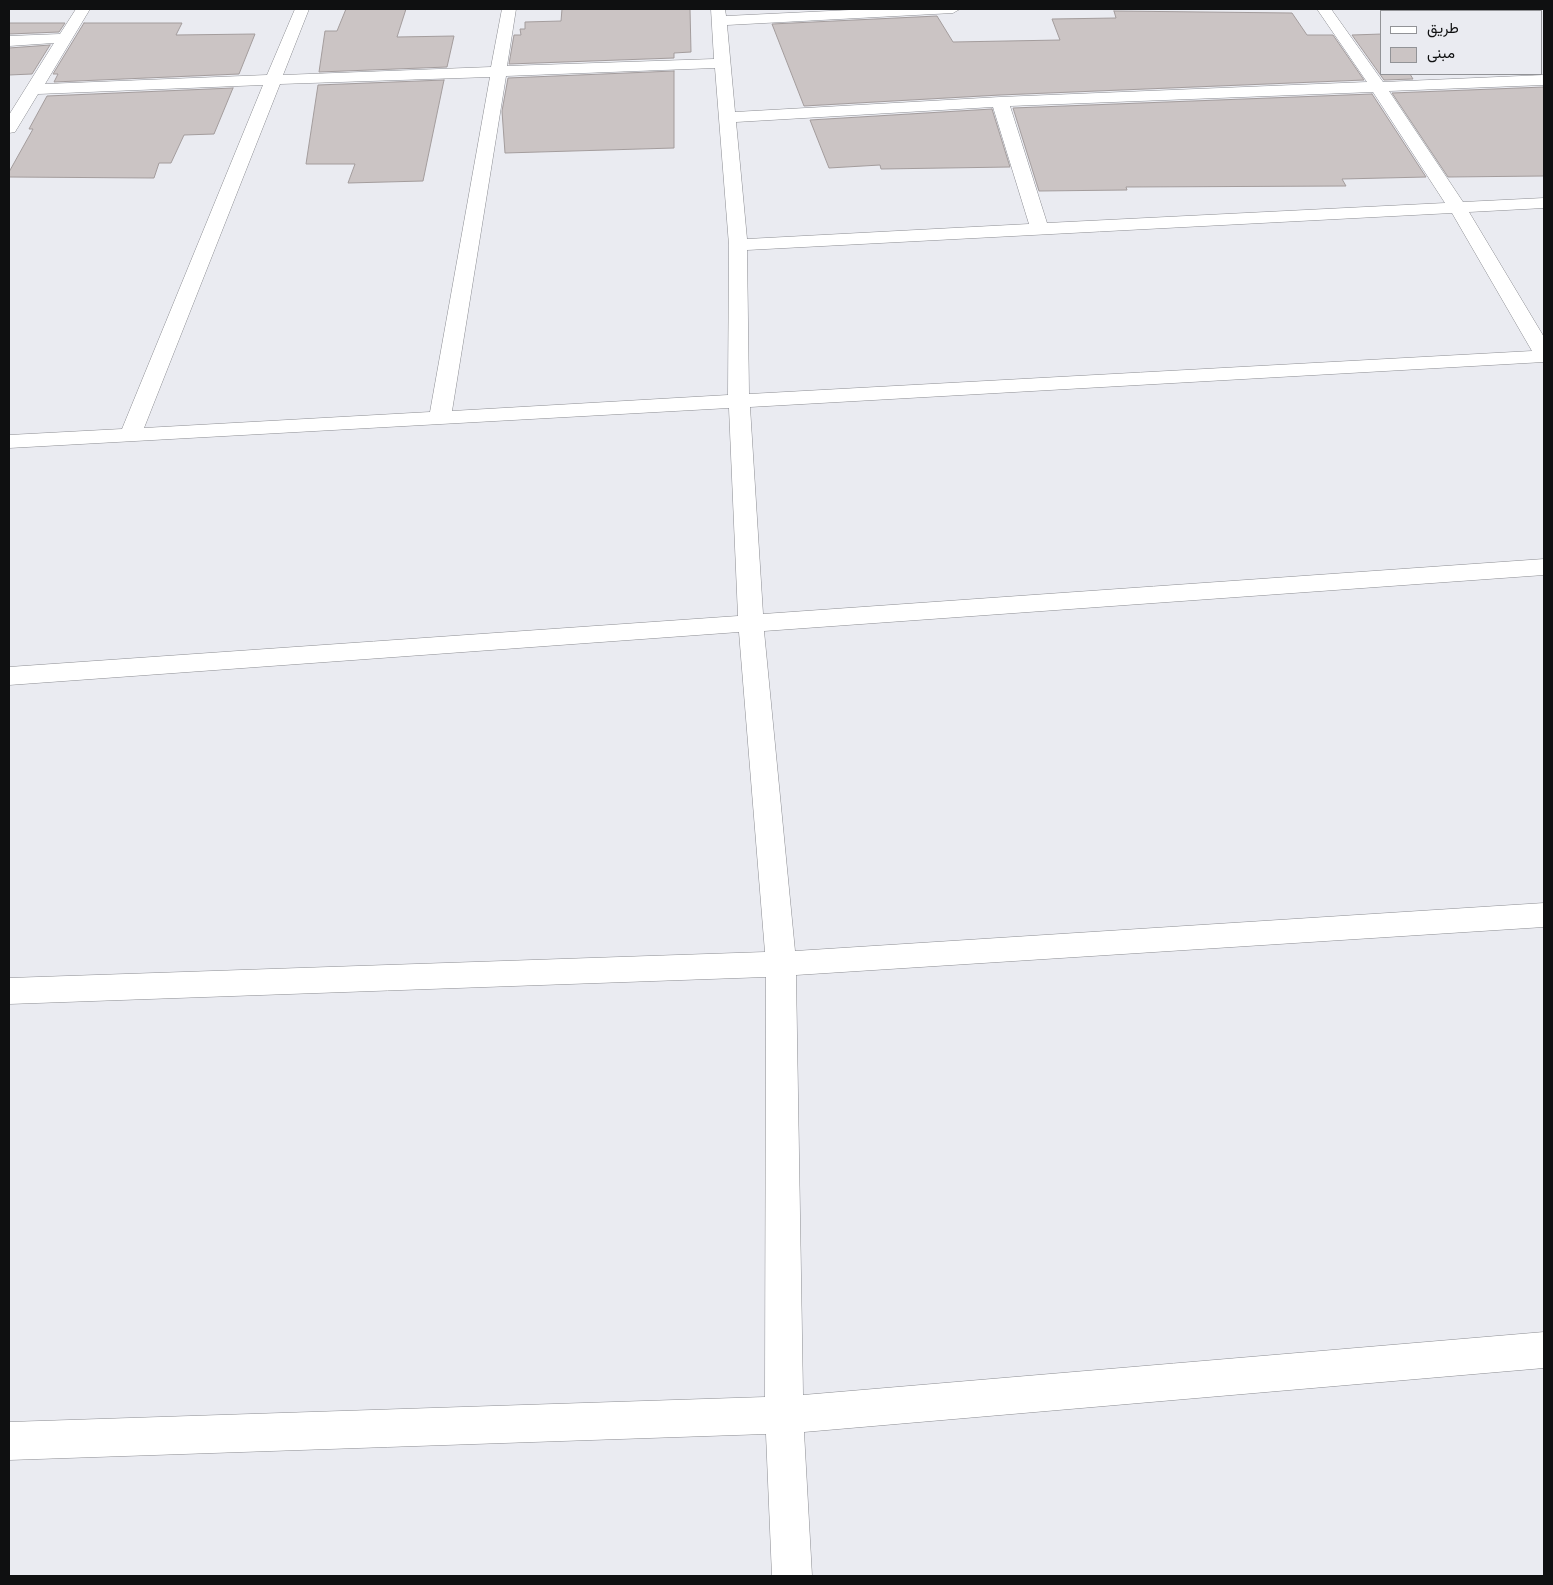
<!DOCTYPE html>
<meta charset="utf-8">
<style>
body{margin:0}
#map{position:relative;width:1553px;height:1585px;overflow:hidden;background:#eaebf1;font-family:Overpass,Vazirmatn,sans-serif}
canvas{display:block}
.frame{position:absolute;inset:0;border:10px solid #0f1011;pointer-events:none}
.legend{position:absolute;left:1380px;top:10px;width:162px;height:65px;box-sizing:border-box;background:#eaebf1;border:1px solid #929397;margin:0;padding:6px 9px;list-style:none;font-size:15px;color:#0f1011}
.legend li{display:flex;align-items:center;gap:10px;height:25px}
.legend b{width:25px;border:1px solid #929397}
</style>
<div id="map">
<canvas width="1553" height="1585"></canvas>
<div class="frame"></div>
<ul class="legend">
<li><b style="height:6px;background:#fff"></b>طريق</li>
<li><b style="height:14px;background:#cbc4c4"></b>مبنى</li>
</ul>
</div>
<script>
const ctx = document.querySelector('canvas').getContext('2d');
ctx.lineJoin = 'round';
function fill(path, color) {
  ctx.fillStyle = color;
  ctx.fill(path, 'evenodd');
}
function shape(rows) {
  const path = new Path2D();
  for (const r of rows) {
    path.moveTo(r[0], r[1]);
    for (let i = 2; i < r.length; i += 2) path.lineTo(r[i], r[i + 1]);
  }
  return path;
}
function trace(path, color, width, dash) {
  ctx.strokeStyle = color;
  ctx.lineWidth = width;
  ctx.lineCap = dash ? 'butt' : 'round';
  ctx.setLineDash(dash || []);
  ctx.stroke(path);
}
const building = shape([
 [346,9,406,9,397,37,454,36,447,67,319,72,325,31,337,31,346,9],
 [562,9,690,9,691,52,674,53,674,58,509,64,514,35,521,35,520,29,525,29,525,22,561,21,562,9],
 [1114,11,1292,13,1307,35,1333,35,1364,80,1000,95,804,106,772,24,937,16,953,42,1060,40,1052,19,1116,18,1114,11],
 [9,23,65,23,59,32,9,34,9,23],
 [84,23,182,23,176,35,255,34,239,74,54,82,58,74,53,74,84,23],
 [1382,34,1382,74,1410,74,1413,79,1384,80,1352,35,1382,34],
 [50,45,32,74,9,75,9,48,50,45],
 [674,71,674,148,505,153,502,111,508,78,674,71],
 [444,80,423,181,348,183,355,164,306,164,318,85,444,80],
 [1544,87,1544,176,1448,177,1392,93,1544,87],
 [233,88,214,134,184,135,171,163,159,163,154,178,9,177,9,172,33,129,29,129,47,96,233,88],
 [1372,94,1426,177,1342,179,1346,186,1126,187,1127,190,1039,191,1013,108,1372,94],
 [992,109,1010,167,881,169,880,165,829,168,810,120,992,109]
]);
fill(building, '#cbc4c4');
trace(building, '#a39c9c', 1);
const minor = shape([
 [76,9,90,9,45,84,267,75,295,9,309,9,283,75,491,67,502,9,516,9,507,66,714,59,711,9,725,9,726,16,871,9,960,9,953,13,727,25,735,112,1000,97,1367,82,1317,9,1331,9,1383,82,1544,75,1544,85,1389,91,1463,202,1544,198,1544,208,1469,212,1544,337,1544,362,750,407,763,614,1544,559,1544,575,764,631,795,951,1544,903,1544,927,796,975,803,1395,1544,1332,1544,1368,804,1432,812,1576,772,1576,766,1434,9,1460,9,1422,765,1397,766,977,9,1004,9,978,765,952,739,632,9,685,9,667,738,616,729,408,9,448,9,435,122,429,263,85,38,94,15,132,9,133,9,115,54,43,9,46,9,36,60,34,76,9],
 [715,68,729,245,728,395,452,411,506,76,715,68],
 [490,77,430,412,144,428,280,84,490,77],
 [1373,92,1445,203,1047,223,1010,106,1373,92],
 [993,107,1029,224,747,239,736,122,993,107],
 [1452,213,1532,351,749,394,747,250,1452,213]
]);
trace(minor, '#8b8c91', 1);
fill(minor, '#fff');
</script>
